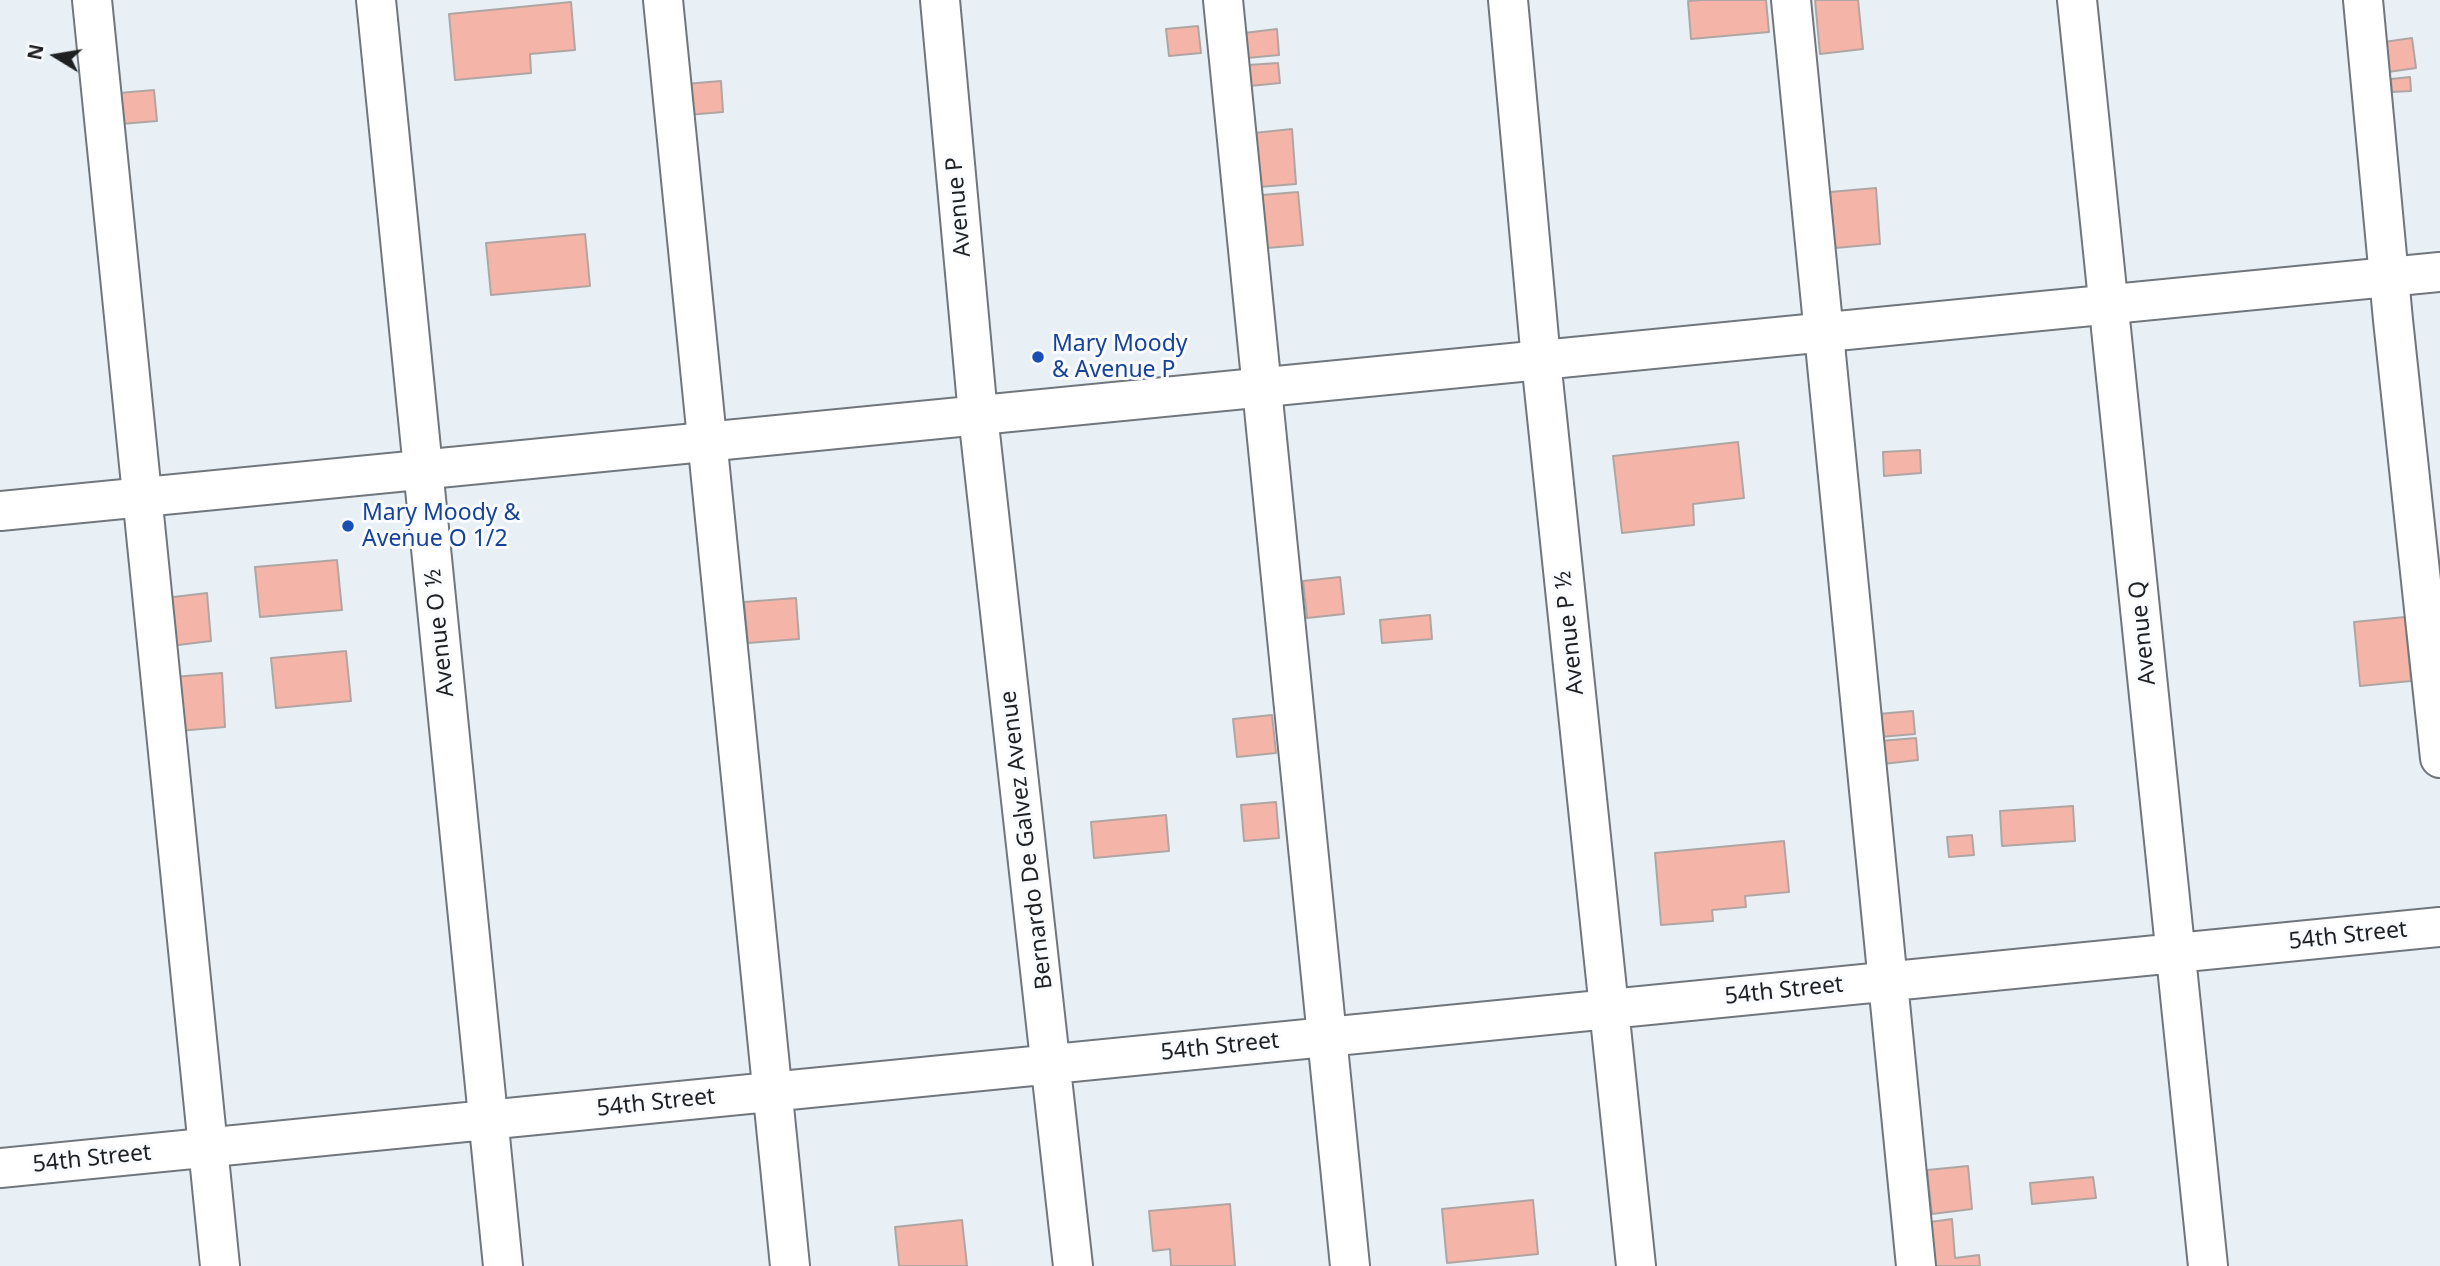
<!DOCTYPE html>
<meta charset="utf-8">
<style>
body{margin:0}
#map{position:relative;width:2440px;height:1266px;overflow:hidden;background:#e8eff5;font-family:"Noto Sans",sans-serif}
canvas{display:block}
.north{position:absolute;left:21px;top:21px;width:70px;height:70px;-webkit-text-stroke:5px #f9fbfe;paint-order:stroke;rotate:281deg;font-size:19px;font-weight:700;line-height:28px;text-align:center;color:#1e2022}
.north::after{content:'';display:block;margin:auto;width:24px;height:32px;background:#1e2022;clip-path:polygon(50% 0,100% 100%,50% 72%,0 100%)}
</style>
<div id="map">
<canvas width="2440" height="1266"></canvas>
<div class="north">N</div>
</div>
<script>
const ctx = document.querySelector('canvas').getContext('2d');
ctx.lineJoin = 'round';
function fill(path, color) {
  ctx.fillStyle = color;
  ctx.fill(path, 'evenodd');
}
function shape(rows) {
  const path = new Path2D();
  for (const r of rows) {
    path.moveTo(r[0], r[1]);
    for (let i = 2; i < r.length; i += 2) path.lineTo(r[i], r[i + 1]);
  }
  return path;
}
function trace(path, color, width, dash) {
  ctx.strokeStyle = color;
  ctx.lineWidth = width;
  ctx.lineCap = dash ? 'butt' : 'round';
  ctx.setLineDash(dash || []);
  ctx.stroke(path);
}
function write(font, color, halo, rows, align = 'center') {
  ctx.font = font + ' "Noto Sans",sans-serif';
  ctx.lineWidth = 6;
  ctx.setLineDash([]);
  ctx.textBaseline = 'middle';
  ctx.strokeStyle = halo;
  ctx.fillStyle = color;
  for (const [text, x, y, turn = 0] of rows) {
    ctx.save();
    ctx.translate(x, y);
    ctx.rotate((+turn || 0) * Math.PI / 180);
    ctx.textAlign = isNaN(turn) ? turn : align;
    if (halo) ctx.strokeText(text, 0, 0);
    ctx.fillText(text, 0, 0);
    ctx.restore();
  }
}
const building = shape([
 [1702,0,1766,0,1769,32,1691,39,1688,1,1702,0],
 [1815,0,1858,0,1863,49,1820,54,1815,0],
 [571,2,575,50,530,54,531,73,455,80,449,14,571,2],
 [1198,26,1201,53,1169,56,1166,29,1198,26],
 [1277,29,1279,55,1247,58,1244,33,1277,29],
 [2412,38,2416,68,2381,73,2377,43,2412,38],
 [1278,63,1280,83,1250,86,1248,65,1278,63],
 [2410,77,2411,91,2392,92,2391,79,2410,77],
 [721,81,723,112,687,115,685,84,721,81],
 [154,90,157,121,121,124,119,93,154,90],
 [1292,129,1296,184,1259,187,1254,133,1292,129],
 [1876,188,1880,244,1835,248,1830,192,1876,188],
 [1298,192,1303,245,1267,248,1262,195,1298,192],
 [585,234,590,286,491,295,486,243,585,234],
 [1738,442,1744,498,1693,504,1694,525,1622,533,1613,456,1738,442],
 [1920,450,1921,473,1884,476,1883,452,1920,450],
 [337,560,342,610,260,617,255,567,337,560],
 [1340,577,1344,614,1307,618,1303,581,1340,577],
 [207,593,211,641,170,646,165,598,207,593],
 [796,598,799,639,748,643,744,602,796,598],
 [1430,615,1432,639,1382,643,1380,620,1430,615],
 [2405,617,2411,681,2360,686,2354,622,2405,617],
 [346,651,351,701,276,708,271,658,346,651],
 [222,673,225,727,178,731,174,677,222,673],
 [1913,711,1915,734,1880,737,1878,714,1913,711],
 [1272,715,1276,753,1237,757,1233,719,1272,715],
 [1916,738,1918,760,1883,764,1880,741,1916,738],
 [1276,802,1279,838,1244,841,1241,805,1276,802],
 [2073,806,2075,841,2002,846,2000,811,2073,806],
 [1166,815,1169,851,1094,858,1091,822,1166,815],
 [1972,835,1974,855,1949,857,1947,837,1972,835],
 [1784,841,1789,892,1745,896,1746,907,1712,910,1713,921,1661,925,1655,853,1784,841],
 [1968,1166,1972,1209,1932,1214,1927,1170,1968,1166],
 [2093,1177,2096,1198,2032,1204,2030,1183,2093,1177],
 [1533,1200,1538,1254,1447,1263,1442,1209,1533,1200],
 [1230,1204,1235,1266,1171,1266,1170,1249,1153,1251,1149,1211,1230,1204],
 [1952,1219,1955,1258,1979,1255,1980,1266,1935,1266,1930,1222,1952,1219],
 [962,1220,967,1266,899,1266,895,1227,962,1220]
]);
fill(building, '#f5b4a8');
trace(building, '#afa6a4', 2);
const minor = shape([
 [92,0,220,1266],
 [376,0,503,1266],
 [663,0,790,1266],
 [1223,0,1350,1266],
 [1508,0,1541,360,1636,1266],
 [1791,0,1916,1266],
 [2077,0,2208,1266],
 [2363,0,2393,320,2440,758],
 [978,415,1073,1266],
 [0,1168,2440,927]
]);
const major = shape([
 [940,0,978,415],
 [0,511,2440,272]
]);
trace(minor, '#70767b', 42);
trace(major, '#70767b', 42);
trace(minor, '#fff', 38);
trace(major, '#fff', 38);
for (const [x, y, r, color] of [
 [1038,357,7,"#1a4fb4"],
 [348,526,7,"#1a4fb4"]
]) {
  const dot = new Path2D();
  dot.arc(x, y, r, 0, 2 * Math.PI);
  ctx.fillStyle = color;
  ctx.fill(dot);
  trace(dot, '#f9fbfe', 2.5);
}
write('23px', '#1e2022', '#f9fbfe', [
 ["Avenue P",959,207,-95],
 ["Avenue O ½",440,633,-96],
 ["Avenue P ½",1570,633,-96],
 ["Avenue Q",2143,633,-96],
 ["Bernardo De Galvez Avenue",1027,840,-97],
 ["54th Street",2348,936,-6],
 ["54th Street",1784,991,-6],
 ["54th Street",1220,1047,-6],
 ["54th Street",656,1103,-6],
 ["54th Street",92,1159,-6]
]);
write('23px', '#164399', '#f9fbfe', [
 ["Mary Moody",1052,344],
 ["& Avenue P",1052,370],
 ["Mary Moody &",362,513],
 ["Avenue O 1/2",362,539]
], 'left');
</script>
